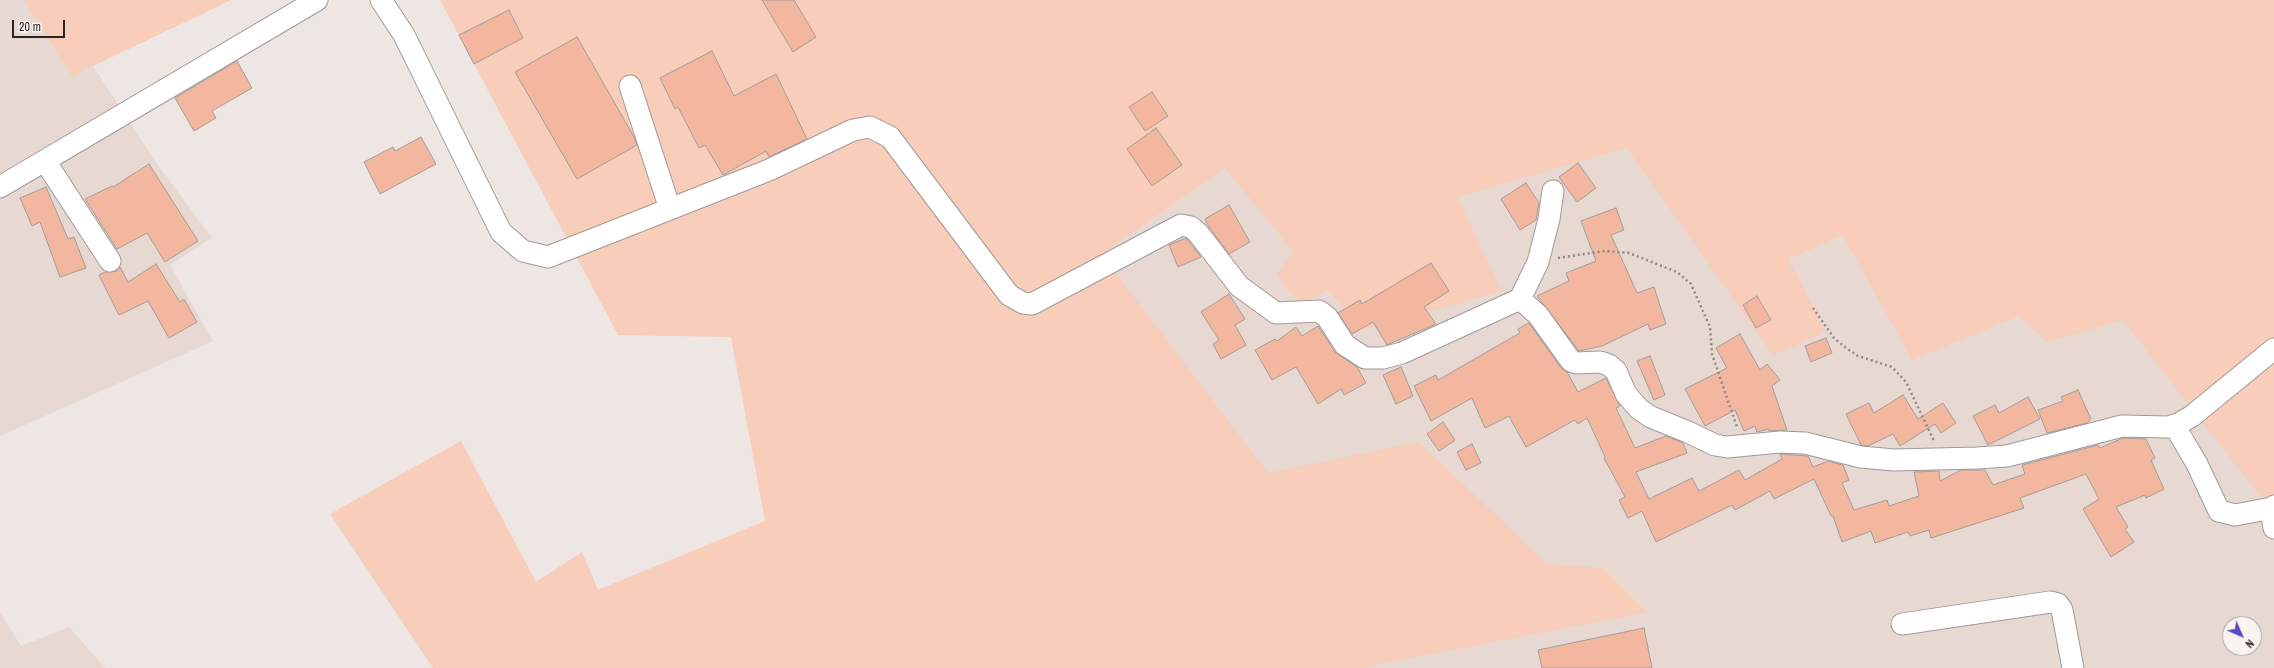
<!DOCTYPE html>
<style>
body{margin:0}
#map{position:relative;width:2274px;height:668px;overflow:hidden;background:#ede6e3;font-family:"Archivo Narrow",sans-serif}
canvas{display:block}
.north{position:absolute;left:2222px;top:616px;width:40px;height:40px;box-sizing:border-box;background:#faf3f0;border:1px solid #a6a09e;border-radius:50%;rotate:135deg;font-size:11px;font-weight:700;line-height:16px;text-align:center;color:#272423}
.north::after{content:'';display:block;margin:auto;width:14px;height:18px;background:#594ac2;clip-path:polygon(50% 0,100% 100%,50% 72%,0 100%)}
.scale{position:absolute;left:12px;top:20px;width:53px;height:18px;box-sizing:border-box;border:2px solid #272423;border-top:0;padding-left:5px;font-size:12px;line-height:14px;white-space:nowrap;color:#272423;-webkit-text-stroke:3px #faf3f0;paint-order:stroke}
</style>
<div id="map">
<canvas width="2274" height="668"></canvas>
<div class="north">N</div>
<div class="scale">20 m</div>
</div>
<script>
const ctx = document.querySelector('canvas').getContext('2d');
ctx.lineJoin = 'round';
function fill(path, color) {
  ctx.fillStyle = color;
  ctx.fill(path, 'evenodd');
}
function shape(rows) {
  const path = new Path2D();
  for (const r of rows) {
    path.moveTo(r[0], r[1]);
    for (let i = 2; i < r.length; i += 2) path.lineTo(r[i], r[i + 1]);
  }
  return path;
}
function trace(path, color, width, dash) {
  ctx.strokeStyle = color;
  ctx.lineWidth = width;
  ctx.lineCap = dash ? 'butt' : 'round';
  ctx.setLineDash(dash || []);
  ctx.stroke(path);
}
fill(shape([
 [0,0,231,0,93,66,155,161,212,238,170,265,213,341,0,436],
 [833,0,2274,0,2274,668,433,668,970,438],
 [2230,624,2254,624,2254,648,2230,648],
 [0,613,21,646,69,627,105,668,0,668]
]), '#e7d8d2');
fill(shape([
 [24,0,231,0,72,76],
 [440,0,2274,0,2274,499,2264,501,2123,320,2047,342,2019,316,1912,360,1843,235,1788,259,1826,332,1773,355,1627,148,1457,197,1502,291,1363,330,1328,290,1300,305,1276,274,1294,252,1225,168,1101,254,1268,473,1419,442,1547,564,1603,568,1647,612,1360,668,433,668,330,514,461,441,536,582,582,552,598,590,765,521,731,337,618,335]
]), '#f8cdba');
const building = shape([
 [762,0,794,0,816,37,793,52,762,0],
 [509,10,523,38,474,64,459,35,509,10],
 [577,37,634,137,637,145,577,179,515,72,577,37],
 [712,51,734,96,776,74,807,139,769,157,766,151,723,175,705,145,699,148,678,107,675,109,660,78,712,51],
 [237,61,252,88,212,111,216,118,194,131,175,98,237,61],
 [1152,92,1168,116,1145,131,1129,107,1152,92],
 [1156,128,1182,165,1152,186,1127,149,1156,128],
 [421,137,436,164,380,194,364,162,393,147,395,151,421,137],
 [1578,163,1596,188,1577,202,1559,177,1578,163],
 [149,164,198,241,165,262,147,233,117,249,85,199,112,186,113,187,149,164],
 [1526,183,1539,203,1536,220,1520,230,1501,199,1526,183],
 [46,187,68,239,74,237,86,268,60,277,40,222,32,226,20,198,46,187],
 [1229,205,1250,242,1229,254,1209,227,1205,219,1229,205],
 [1616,208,1624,230,1611,235,1637,293,1654,287,1666,324,1650,330,1648,324,1602,346,1579,351,1537,296,1569,281,1566,273,1596,261,1581,221,1616,208],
 [1186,238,1201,257,1178,267,1169,245,1186,238],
 [1431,263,1449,291,1424,307,1436,324,1387,345,1373,322,1352,334,1338,313,1360,300,1362,304,1431,263],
 [156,264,180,302,184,299,197,322,169,338,148,301,119,315,99,275,105,272,116,271,120,267,128,282,156,264],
 [1229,294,1245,319,1235,325,1246,345,1221,359,1213,344,1219,340,1201,312,1229,294],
 [1757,296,1771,320,1756,328,1743,305,1757,296],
 [1529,323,1561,368,1567,372,1578,392,1606,378,1620,406,1616,408,1635,448,1666,436,1683,443,1687,453,1636,472,1649,499,1692,478,1699,491,1739,470,1745,480,1782,459,1780,454,1808,456,1813,467,1828,461,1843,465,1849,480,1842,483,1854,510,1887,500,1889,506,1919,496,1914,472,1939,471,1940,481,1961,470,1985,470,1993,485,2025,474,2022,465,2098,445,2100,448,2123,438,2146,439,2155,458,2151,460,2164,489,2146,498,2145,495,2116,507,2128,527,2125,529,2134,542,2111,557,2083,509,2099,499,2086,474,2020,498,2024,508,1931,538,1929,530,1910,536,1908,532,1875,543,1871,531,1842,542,1833,516,1831,516,1814,479,1774,499,1770,491,1735,510,1732,505,1656,542,1642,511,1628,518,1619,500,1625,497,1604,458,1605,457,1587,418,1578,424,1575,420,1526,447,1509,416,1485,428,1472,398,1431,421,1414,386,1436,375,1438,380,1520,333,1518,329,1529,323],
 [1318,326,1335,352,1357,367,1366,383,1344,395,1341,389,1318,404,1296,367,1272,380,1255,350,1275,339,1277,341,1296,327,1302,336,1318,326],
 [1740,334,1760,370,1767,364,1780,380,1772,386,1787,430,1769,431,1769,429,1757,432,1755,426,1744,431,1735,410,1705,426,1685,389,1727,368,1716,348,1740,334],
 [1826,338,1832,353,1811,362,1805,346,1826,338],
 [1650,356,1665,395,1654,400,1637,361,1650,356],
 [1401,367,1413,396,1396,404,1383,375,1401,367],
 [2078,390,2091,419,2087,423,2047,433,2038,410,2063,401,2061,397,2078,390],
 [1903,395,1918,419,1943,403,1956,423,1941,433,1935,424,1900,446,1893,434,1868,446,1861,445,1846,414,1869,403,1874,413,1903,395],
 [2028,397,2040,419,1988,445,1973,416,1995,405,1999,413,2028,397],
 [1443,422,1455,440,1439,451,1427,434,1443,422],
 [1472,444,1481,463,1466,470,1457,452,1472,444],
 [1644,628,1652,668,1542,668,1538,650,1644,628]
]);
fill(building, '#f2b79e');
trace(building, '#a49d9b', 1);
const minor = shape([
 [381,0,404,35,501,232,523,251,548,257,769,170,853,130,870,127,890,137,1009,295,1023,303,1032,304,1181,225,1191,227,1198,233,1239,286,1276,313,1319,311,1327,317,1345,345,1365,358,1383,358,1402,353,1520,299,1538,315,1571,361,1576,363,1600,362,1609,365,1616,371,1626,394,1639,409,1651,417,1688,432,1715,445,1727,447,1780,442,1805,443,1861,457,1894,460,1977,458,2007,456,2122,426,2168,427,2178,424,2192,416,2274,349],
 [630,86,670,209],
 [45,161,110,261],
 [0,187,317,0],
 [1520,299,1538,262,1549,219,1553,191],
 [2174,425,2197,464,2219,511,2235,515,2272,508],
 [2274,506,2272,516,2274,528],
 [1902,624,2050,602,2058,604,2062,610,2073,668]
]);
trace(minor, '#a09a97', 23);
trace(shape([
 [1558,258,1605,251,1629,253,1677,272,1691,284,1710,327,1712,354,1737,427],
 [1813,308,1834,338,1846,348,1858,356,1892,367,1906,382,1934,441]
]), '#8e8987', 2.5, [2, 3]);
trace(minor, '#fff', 21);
</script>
